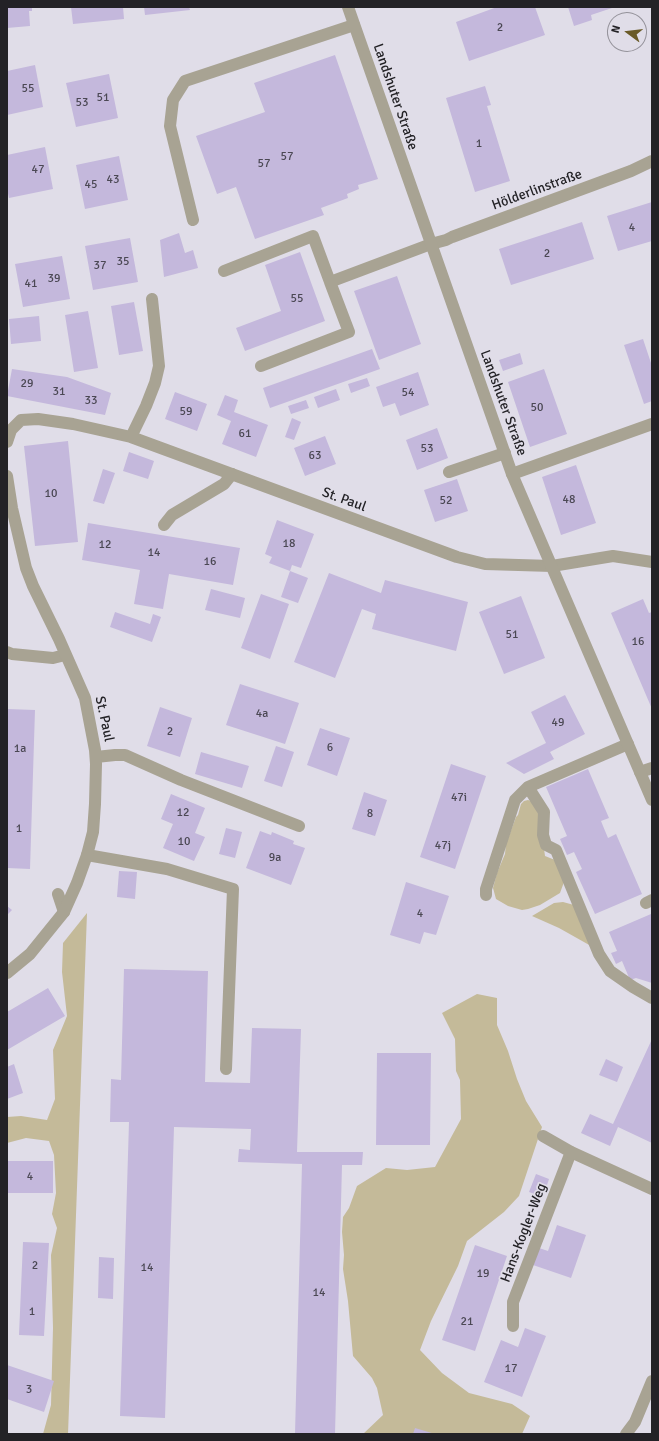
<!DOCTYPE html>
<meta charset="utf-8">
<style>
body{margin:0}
#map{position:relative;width:659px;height:1441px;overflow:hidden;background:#e0dde8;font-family:Signika,sans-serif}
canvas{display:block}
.frame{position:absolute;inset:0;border:8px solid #232226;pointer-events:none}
.north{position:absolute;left:607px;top:12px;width:40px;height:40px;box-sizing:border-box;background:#e0dde8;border:1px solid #94929a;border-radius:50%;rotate:285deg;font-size:11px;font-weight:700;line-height:16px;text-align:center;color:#232226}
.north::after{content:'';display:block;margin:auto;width:14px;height:18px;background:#6a5b28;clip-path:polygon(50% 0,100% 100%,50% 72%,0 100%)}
</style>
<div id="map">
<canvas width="659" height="1441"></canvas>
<div class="frame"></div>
<div class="north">N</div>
</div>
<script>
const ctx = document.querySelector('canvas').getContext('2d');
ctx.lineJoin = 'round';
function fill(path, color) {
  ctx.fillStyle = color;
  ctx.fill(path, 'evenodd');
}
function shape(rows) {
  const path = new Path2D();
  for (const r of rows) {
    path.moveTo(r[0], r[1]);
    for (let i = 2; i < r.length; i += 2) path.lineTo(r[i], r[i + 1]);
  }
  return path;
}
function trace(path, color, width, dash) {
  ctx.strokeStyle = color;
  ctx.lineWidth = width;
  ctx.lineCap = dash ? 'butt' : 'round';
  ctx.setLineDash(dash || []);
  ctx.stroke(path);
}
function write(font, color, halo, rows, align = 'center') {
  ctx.font = font + ' Signika,sans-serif';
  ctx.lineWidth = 3.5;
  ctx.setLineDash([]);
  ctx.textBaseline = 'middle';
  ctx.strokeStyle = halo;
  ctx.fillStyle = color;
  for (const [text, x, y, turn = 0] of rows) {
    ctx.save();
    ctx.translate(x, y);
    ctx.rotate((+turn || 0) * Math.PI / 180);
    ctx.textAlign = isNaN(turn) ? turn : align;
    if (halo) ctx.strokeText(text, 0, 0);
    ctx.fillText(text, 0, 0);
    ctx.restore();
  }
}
fill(shape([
 [528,800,533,802,537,810,540,819,545,856,555,860,564,882,560,893,540,905,528,909,522,910,508,906,496,899,493,888,497,873,505,854,506,844,516,817,518,815,521,804,524,801],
 [563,902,574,905,591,946,559,928,532,916,554,903],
 [87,913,68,1434,43,1434,51,1405,53,1328,51,1255,57,1228,52,1214,56,1193,54,1155,49,1141,26,1138,7,1143,7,1117,21,1116,47,1120,55,1099,53,1050,67,1016,62,972,63,943],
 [477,994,497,998,497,1025,508,1051,517,1079,526,1101,542,1127,519,1196,504,1212,467,1241,458,1266,431,1321,420,1350,442,1373,469,1393,512,1404,530,1416,522,1434,363,1434,383,1415,377,1388,372,1378,353,1356,348,1301,343,1269,344,1255,342,1232,343,1217,349,1208,357,1186,386,1168,407,1170,435,1167,461,1119,460,1080,456,1071,455,1039,442,1013]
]), '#c4ba99');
fill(shape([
 [7,7,32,7,32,11,29,11,30,26,7,28],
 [71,7,123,7,124,19,73,24],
 [144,7,189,7,190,10,145,15],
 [497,7,535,7,545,35,469,61,456,22],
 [568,7,615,7,591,15,592,20,574,26],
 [335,55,378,179,358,185,359,189,347,194,348,198,321,208,324,215,255,239,236,187,217,194,196,136,265,112,254,83],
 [35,65,43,107,7,115,7,71],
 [109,74,118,118,76,127,66,83],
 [485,86,491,105,487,106,510,181,475,192,446,98],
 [45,147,53,189,9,198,7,189,7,155],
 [119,156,128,200,85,209,76,165],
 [652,202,652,241,618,251,607,216],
 [582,222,594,259,511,285,499,249],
 [179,233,185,253,193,250,198,268,164,277,160,240],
 [130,238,138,282,93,290,85,246],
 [300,252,325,321,245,351,236,328,281,311,265,265],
 [62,256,70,299,23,307,15,264],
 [397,276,421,344,379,360,354,291],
 [134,302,143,351,119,355,111,306],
 [88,311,98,368,74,372,65,315],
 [39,316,41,341,11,344,9,319],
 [643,339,652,366,652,401,644,404,624,345],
 [372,349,380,369,270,408,263,388],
 [520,353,523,364,503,371,499,360],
 [12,369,67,377,111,393,105,415,7,396],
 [544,369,567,434,530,447,508,382],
 [418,372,429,405,400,416,395,403,383,407,376,387],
 [367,378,370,386,351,393,348,384],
 [336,389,340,400,318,408,314,397],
 [175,392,207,404,197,431,165,419],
 [225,395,238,400,234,412,268,425,256,457,222,444,231,421,217,415],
 [306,400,309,408,291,414,288,406],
 [292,418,301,422,294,440,285,437],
 [437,428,448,458,417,470,406,440],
 [325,436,336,464,305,476,294,448],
 [68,441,78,542,35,546,24,446],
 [129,452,154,461,148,479,123,471],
 [576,465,596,523,561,535,542,477],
 [103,469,115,473,104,504,93,501],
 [457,479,468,511,435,522,424,490],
 [277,520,314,534,301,568,292,565,290,571,269,563,272,557,265,554],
 [88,523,240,548,233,585,169,574,163,609,134,604,140,570,82,560],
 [290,571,308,578,298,603,281,597],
 [329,573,381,593,385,580,468,602,456,651,372,629,376,614,362,609,335,678,294,662],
 [211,589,245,598,240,618,205,610],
 [261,594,289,604,270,659,241,648],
 [521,596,545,658,504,674,479,612],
 [643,599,649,613,652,612,652,709,611,613],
 [115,612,150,624,153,614,161,617,152,642,110,627],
 [240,684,299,703,285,744,226,725],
 [565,695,585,734,550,752,554,759,524,774,506,763,546,743,531,712],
 [160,707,192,718,180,757,147,746],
 [7,709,35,710,30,869,7,868],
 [320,728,350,738,337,776,307,765],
 [276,746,294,752,282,787,264,781],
 [201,752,249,766,242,788,195,774],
 [451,764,486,776,455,869,420,857],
 [588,769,609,818,601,821,603,826,608,838,616,834,642,894,595,914,576,872,582,869,574,852,567,855,560,839,567,836,546,787],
 [364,792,387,800,375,836,352,829],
 [171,794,205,808,195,833,205,837,194,861,163,848,173,824,161,819],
 [226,828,242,832,235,858,219,854],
 [260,831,271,835,272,832,294,841,293,844,305,848,291,885,246,868],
 [119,871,137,872,135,899,117,897],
 [406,882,449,896,436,935,424,932,420,944,390,935],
 [7,906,12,910,7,915],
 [651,914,652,916,652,983,636,978,630,980,622,961,616,964,611,953,617,951,609,932],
 [124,969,208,971,205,1082,250,1083,252,1028,301,1029,297,1152,363,1152,362,1165,342,1165,335,1434,295,1434,302,1164,238,1162,239,1149,250,1150,251,1129,174,1127,165,1418,120,1416,129,1122,110,1122,111,1079,121,1080],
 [48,988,65,1016,7,1050,7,1012],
 [652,1039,652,1143,618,1127,610,1146,581,1133,590,1114,613,1124],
 [377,1053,431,1053,430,1145,376,1145],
 [606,1059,623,1067,617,1082,599,1075],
 [14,1064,23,1093,7,1099,7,1067],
 [7,1161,53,1161,53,1193,7,1193],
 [536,1174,549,1179,543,1197,529,1192],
 [557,1225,586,1235,571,1278,533,1265,539,1248,548,1251],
 [23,1242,49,1243,44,1336,19,1335],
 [475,1245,507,1256,475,1351,442,1340],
 [99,1257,114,1258,113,1299,98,1298],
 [525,1328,546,1336,522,1397,484,1382,501,1340,518,1347],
 [7,1365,54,1381,44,1412,7,1399],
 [415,1428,435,1434,413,1434]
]), '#c4b8dc');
trace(shape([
 [193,220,170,126,173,100,185,81,354,25],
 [224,271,313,236,330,282],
 [261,366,349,332,330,282,431,244],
 [449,472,505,453],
 [512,474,652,424],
 [164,525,172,515,224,484,232,474],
 [7,652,12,654,53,658,65,655],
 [96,757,115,755,125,755,181,780,299,826],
 [528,787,544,812,543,835,546,845,556,850,599,954,610,971,633,987,652,998],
 [87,855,167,869,233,889,226,1069],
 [58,894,64,912],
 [486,895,486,889,515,800,528,787,628,744],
 [646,903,652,900],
 [513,1326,513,1302,571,1152],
 [626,1434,635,1422,652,1381]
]), '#a8a393', 12);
trace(shape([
 [431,244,446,240,452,237,631,171,652,161],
 [131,437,146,406,155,383,159,366,152,299],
 [7,442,11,430,21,420,38,419,73,424,131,437,457,557,485,564,552,566,613,556,652,562],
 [7,476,12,508,26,568,33,586,59,639,85,698,95,750,96,764,95,804,93,832,87,855,77,883,64,912,30,954,7,973],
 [640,772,652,768],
 [543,1136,571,1152,652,1189]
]), '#a8a393', 12);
trace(shape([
 [348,7,512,474,652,800]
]), '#a8a393', 12);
write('12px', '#4b4854', null, [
 ["2",500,28],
 ["55",28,89],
 ["51",103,98],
 ["53",82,103],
 ["1",479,144],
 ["57",287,157],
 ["57",264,164],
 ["47",38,170],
 ["43",113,180],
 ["45",91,185],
 ["4",632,228],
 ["2",547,254],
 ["35",123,262],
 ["37",100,266],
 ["39",54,279],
 ["41",31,284],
 ["55",297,299],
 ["29",27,384],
 ["31",59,392],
 ["54",408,393],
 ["33",91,401],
 ["50",537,408],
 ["59",186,412],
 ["61",245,434],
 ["53",427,449],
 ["63",315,456],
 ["10",51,494],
 ["48",569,500],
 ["52",446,501],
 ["18",289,544],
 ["12",105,545],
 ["14",154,553],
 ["16",210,562],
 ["51",512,635],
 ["16",638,642],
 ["4a",262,714],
 ["49",558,723],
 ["2",170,732],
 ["6",330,748],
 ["1a",20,749],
 ["47i",459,798],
 ["12",183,813],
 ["8",370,814],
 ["1",19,829],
 ["10",184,842],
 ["47j",443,846],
 ["9a",275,858],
 ["4",420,914],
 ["4",30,1177],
 ["2",35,1266],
 ["14",147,1268],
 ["19",483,1274],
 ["14",319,1293],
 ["1",32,1312],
 ["21",467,1322],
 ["17",511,1369],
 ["3",29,1390]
]);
write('14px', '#232226', '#e0dde8', [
 ["Landshuter Straße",395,97,71],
 ["Hölderlinstraße",537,190,-20],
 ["Landshuter Straße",503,403,70],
 ["St. Paul",344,500,20],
 ["St. Paul",104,719,78],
 ["Hans-Kogler-Weg",524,1233,-69]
]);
</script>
